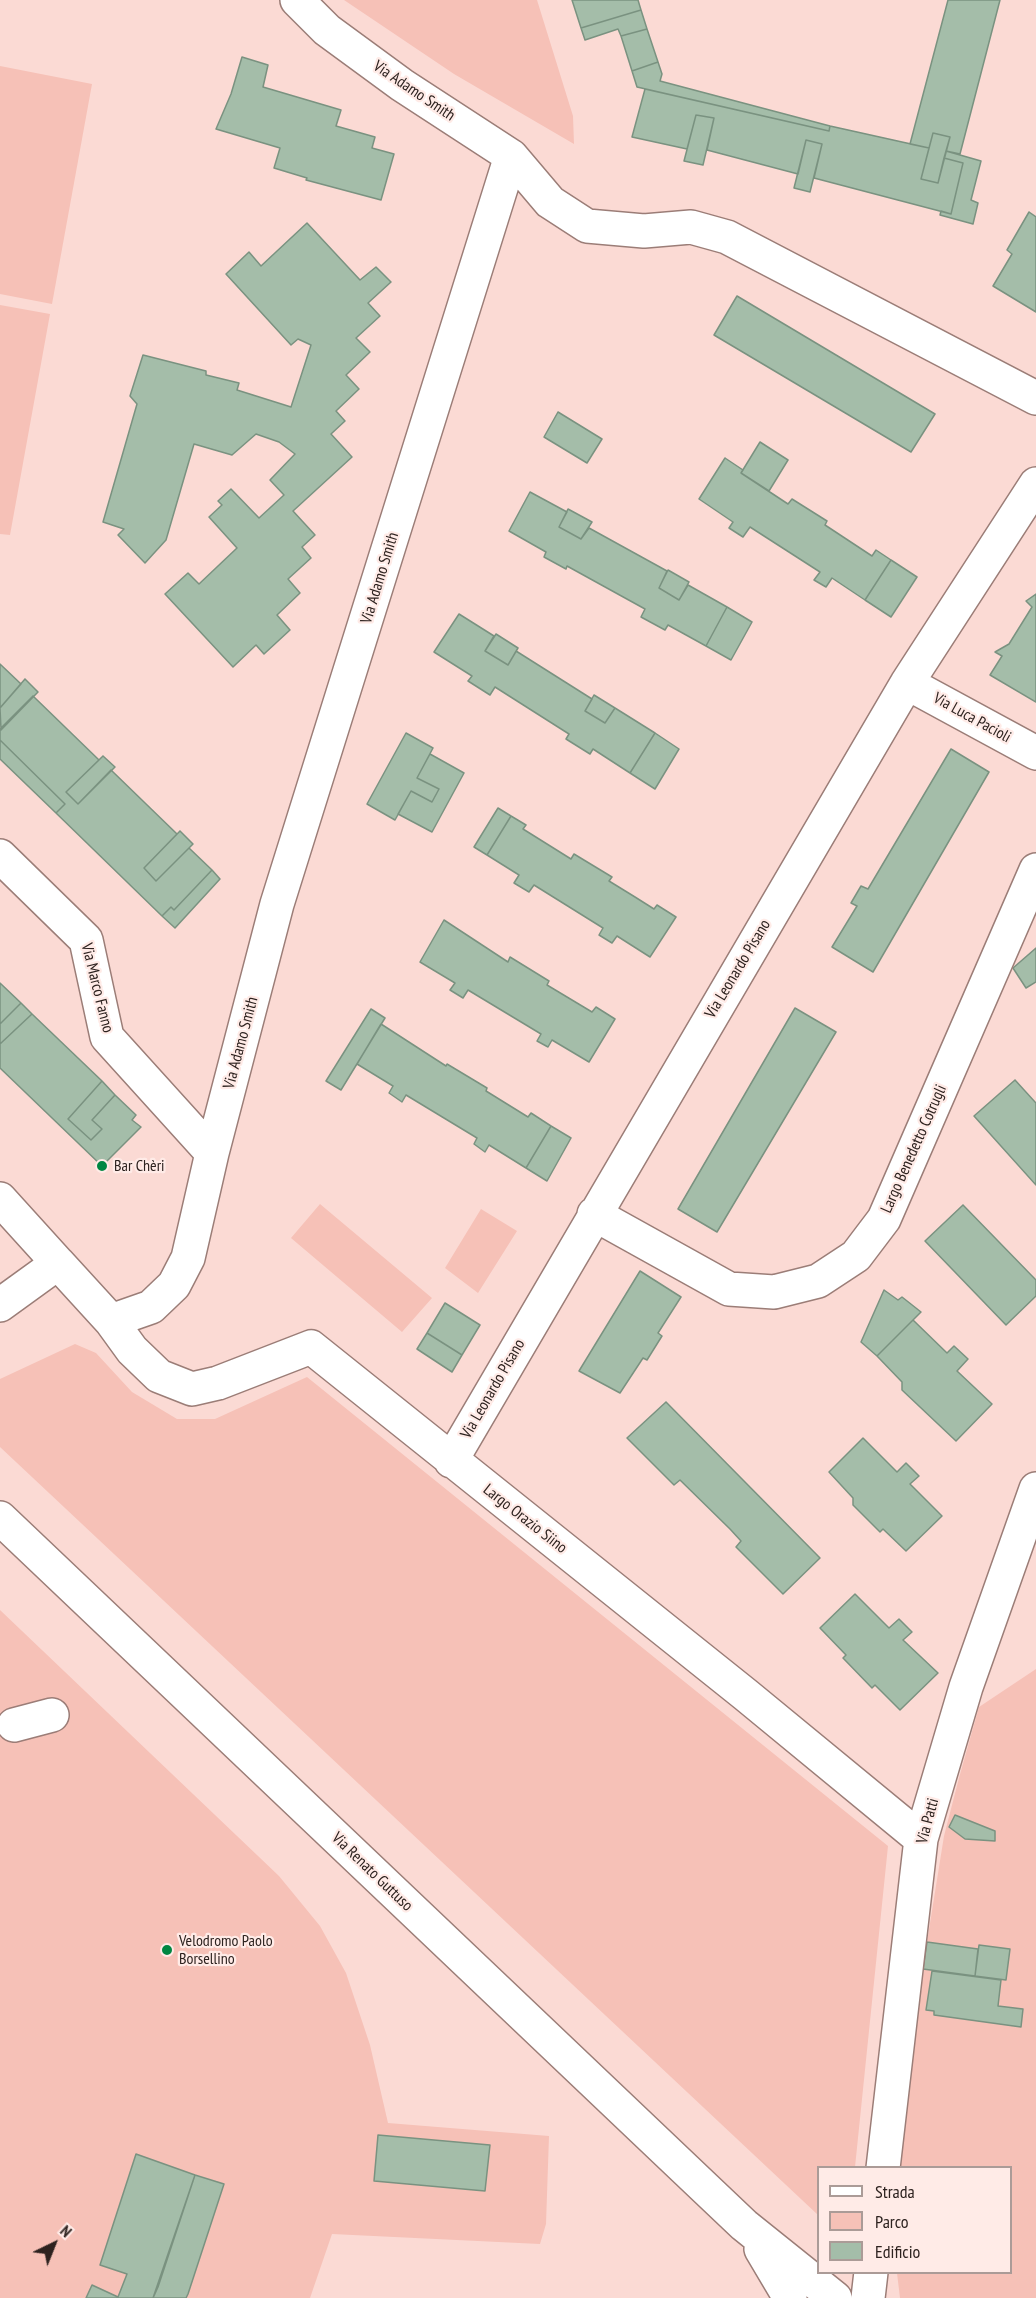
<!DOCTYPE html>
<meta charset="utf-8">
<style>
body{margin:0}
#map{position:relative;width:1036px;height:2298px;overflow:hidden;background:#fbdad4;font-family:"PT Sans Narrow",sans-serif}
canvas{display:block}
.legend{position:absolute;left:817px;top:2166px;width:195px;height:108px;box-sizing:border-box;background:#ffebe7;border:2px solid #ab9b97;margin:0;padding:8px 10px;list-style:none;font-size:18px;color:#2d221f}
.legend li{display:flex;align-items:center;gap:12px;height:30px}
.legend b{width:30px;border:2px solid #ab9b97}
.north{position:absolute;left:24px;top:2214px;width:60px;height:60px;-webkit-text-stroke:4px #ffebe7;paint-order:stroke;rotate:43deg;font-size:16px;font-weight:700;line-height:24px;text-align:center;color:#2d221f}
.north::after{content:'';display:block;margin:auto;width:21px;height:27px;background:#2d221f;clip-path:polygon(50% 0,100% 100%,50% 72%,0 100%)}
</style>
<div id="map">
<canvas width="1036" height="2298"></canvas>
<ul class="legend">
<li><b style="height:8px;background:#fff"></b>Strada</li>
<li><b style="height:16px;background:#f6c1b7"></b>Parco</li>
<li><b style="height:16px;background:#a4bda9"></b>Edificio</li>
</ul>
<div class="north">N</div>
</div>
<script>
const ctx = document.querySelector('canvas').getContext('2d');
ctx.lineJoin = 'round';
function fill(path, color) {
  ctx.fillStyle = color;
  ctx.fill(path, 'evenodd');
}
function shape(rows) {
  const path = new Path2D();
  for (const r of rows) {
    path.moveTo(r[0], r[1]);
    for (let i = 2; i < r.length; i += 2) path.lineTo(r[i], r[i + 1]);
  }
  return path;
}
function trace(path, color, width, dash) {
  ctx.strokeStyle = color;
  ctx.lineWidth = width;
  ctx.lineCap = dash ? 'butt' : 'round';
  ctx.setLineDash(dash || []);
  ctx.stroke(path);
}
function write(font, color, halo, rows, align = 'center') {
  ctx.font = font + ' "PT Sans Narrow",sans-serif';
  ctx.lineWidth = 4.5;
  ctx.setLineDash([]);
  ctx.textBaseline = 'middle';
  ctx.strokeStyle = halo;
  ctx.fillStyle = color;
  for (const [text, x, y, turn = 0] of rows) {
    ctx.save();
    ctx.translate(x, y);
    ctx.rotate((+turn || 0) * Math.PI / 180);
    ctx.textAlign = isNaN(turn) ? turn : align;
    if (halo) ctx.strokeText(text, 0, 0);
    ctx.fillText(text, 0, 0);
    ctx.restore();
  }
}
fill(shape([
 [344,0,537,0,573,116,574,144,454,74],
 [0,66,92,84,52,304,0,294],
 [0,305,50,314,10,535,0,534],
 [320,1204,432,1298,402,1332,291,1238],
 [481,1209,517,1231,478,1293,445,1268],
 [75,1344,96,1353,132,1392,177,1419,215,1419,307,1377,888,1846,855,2167,818,2168,818,2215,0,1447,0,1379],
 [0,1610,279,1876,320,1926,346,1973,370,2045,388,2123,549,2136,546,2224,540,2244,332,2234,310,2298,0,2298],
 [1036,1669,1036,2298,900,2298,897,2273,1010,2272,1010,2168,900,2167,927,1942,944,1836,959,1778,979,1707]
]), '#f6c1b7');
const building = shape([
 [572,0,638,0,641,10,581,28,572,0],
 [948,0,1000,0,960,154,946,151,950,137,933,133,929,148,910,144,948,0],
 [641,10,647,29,621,36,618,29,585,40,581,28,641,10],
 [647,29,658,62,632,71,621,36,647,29],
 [242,57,268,65,263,87,341,110,336,126,375,137,372,148,394,154,381,200,306,180,307,178,274,168,280,148,216,129,231,94,242,57],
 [658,62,662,74,660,81,830,126,829,131,637,87,632,71,658,62],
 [645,89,829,131,830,126,929,148,921,179,938,183,944,158,963,163,951,214,814,178,822,144,806,140,798,174,707,150,714,118,696,115,687,149,632,137,645,89],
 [696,115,714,118,703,165,684,161,696,115],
 [933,133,950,137,938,183,921,179,933,133],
 [806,140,822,144,810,192,794,188,806,140],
 [946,151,981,161,971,200,978,203,973,224,940,215,941,211,951,214,963,163,944,158,946,151],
 [1029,212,1036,217,1036,312,993,286,1012,254,1007,250,1029,212],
 [307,223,360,280,376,267,391,282,368,303,380,316,356,338,370,352,346,375,359,389,336,411,345,421,331,434,352,457,293,511,315,535,302,547,311,558,288,579,300,593,277,615,290,630,264,654,256,645,233,667,165,594,188,573,199,584,237,548,209,517,222,505,218,501,231,489,259,518,284,495,270,480,295,454,279,442,256,434,232,455,194,444,166,540,145,563,118,535,124,529,103,522,137,404,130,396,143,355,206,371,206,375,239,383,237,390,291,407,311,345,298,339,291,345,226,274,249,252,261,266,307,223],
 [737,296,935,414,911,452,714,335,737,296],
 [558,412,602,439,587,463,544,437,558,412],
 [760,442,788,460,769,491,741,473,760,442],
 [725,458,743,470,741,473,788,504,792,499,827,521,825,525,872,556,876,550,891,560,865,600,832,578,826,587,814,580,820,572,750,527,743,537,729,528,733,522,699,499,725,458],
 [530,492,567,512,559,527,581,539,589,528,667,571,659,588,679,600,688,585,727,607,706,646,668,625,665,630,641,617,645,609,567,566,566,569,544,557,546,552,509,531,530,492],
 [568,509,592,522,581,539,559,527,568,509],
 [891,560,917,577,891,617,865,600,891,560],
 [668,570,689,582,679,600,659,588,668,570],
 [1036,594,1036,702,990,675,1002,656,995,652,1009,644,1032,607,1026,601,1036,594],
 [727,607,752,622,731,660,706,646,727,607],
 [459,614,494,636,485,651,508,665,516,651,592,699,585,711,605,723,615,708,655,733,630,773,593,749,590,754,566,739,569,734,495,687,490,695,468,681,472,676,434,652,459,614],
 [496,634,518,648,508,665,485,651,496,634],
 [0,664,21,684,0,708,0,664],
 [25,679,38,692,1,730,0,708,25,679],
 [594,695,615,708,605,723,585,711,594,695],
 [33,696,99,760,66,792,78,804,111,770,177,834,144,868,156,881,189,848,212,870,174,910,171,907,162,916,56,813,65,804,0,740,0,729,33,696],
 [406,733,433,748,417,778,439,789,432,802,411,791,395,820,367,804,406,733],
 [655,733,679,749,655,789,630,773,655,733],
 [0,740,65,804,56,813,0,759,0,740],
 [951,749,989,772,873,972,832,947,857,906,851,903,861,886,868,889,951,749],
 [430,754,464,773,432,832,398,814,411,791,432,802,439,789,417,778,430,754],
 [103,756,115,767,78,804,66,792,103,756],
 [498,808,511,816,487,855,474,847,498,808],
 [511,816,526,825,523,829,571,859,574,854,612,877,609,881,635,897,654,909,657,905,676,917,650,957,617,936,612,943,599,935,603,928,534,885,529,892,514,883,519,875,487,855,511,816],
 [180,831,193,844,156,881,144,868,180,831],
 [212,870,220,879,175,928,162,916,171,907,174,910,212,870],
 [444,920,508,962,510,957,549,981,547,985,592,1012,596,1007,615,1019,589,1062,552,1040,548,1047,537,1041,541,1034,468,990,463,998,450,990,455,983,420,962,444,920],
 [1036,948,1036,982,1026,988,1013,968,1036,948],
 [0,983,21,1003,0,1024,0,983],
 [21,1003,32,1014,0,1044,0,1024,21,1003],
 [795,1008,836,1032,717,1232,678,1209,795,1008],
 [371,1009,385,1018,341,1090,326,1081,371,1009],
 [32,1014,102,1081,68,1119,91,1140,102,1129,92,1120,115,1095,136,1115,132,1120,141,1127,102,1166,0,1068,0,1044,32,1014],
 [381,1024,446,1066,447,1064,487,1088,486,1091,528,1117,531,1113,551,1126,526,1168,489,1145,485,1152,474,1144,477,1138,406,1095,402,1102,389,1093,393,1086,357,1064,381,1024],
 [1015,1080,1036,1103,1036,1185,974,1116,1015,1080],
 [102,1081,115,1095,92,1120,102,1129,91,1140,68,1119,102,1081],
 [551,1126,571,1138,547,1181,526,1168,551,1126],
 [963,1205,1036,1280,1036,1296,1006,1325,925,1241,963,1205],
 [640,1271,681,1297,658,1333,662,1336,647,1360,643,1358,620,1393,579,1371,640,1271],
 [884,1290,898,1300,902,1297,921,1312,877,1356,861,1342,884,1290],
 [445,1303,480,1325,462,1355,427,1333,445,1303],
 [913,1320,947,1353,954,1346,968,1359,957,1371,992,1404,956,1441,902,1390,902,1382,877,1356,913,1320],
 [427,1333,462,1355,452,1372,417,1349,427,1333],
 [666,1402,820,1558,783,1594,736,1547,741,1541,730,1529,680,1480,674,1485,627,1438,666,1402],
 [863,1438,897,1472,906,1463,919,1476,910,1484,942,1516,906,1551,883,1529,880,1532,853,1505,853,1498,829,1472,863,1438],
 [855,1594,889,1628,899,1619,912,1632,903,1640,938,1673,900,1710,875,1685,872,1688,843,1658,846,1655,820,1628,855,1594],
 [955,1815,995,1831,995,1841,965,1839,949,1827,955,1815],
 [927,1942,978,1949,975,1976,923,1969,927,1942],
 [979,1945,1010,1949,1006,1980,975,1976,979,1945],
 [932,1971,1001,1980,998,2006,1023,2009,1021,2027,934,2015,934,2011,926,2010,932,1971],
 [378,2135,490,2145,485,2191,374,2181,378,2135],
 [136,2154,195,2175,158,2287,153,2298,86,2298,92,2285,118,2297,127,2274,100,2265,136,2154],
 [195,2175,224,2184,188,2294,186,2298,153,2298,195,2175]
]);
fill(building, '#a4bda9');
trace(building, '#7a9280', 1.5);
const minor = shape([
 [511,156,550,202,587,226,644,231,691,227,727,237,1036,398],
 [907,683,1036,753],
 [0,856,86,940,107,1037,212,1153],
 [0,1199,58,1263],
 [594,1214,729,1289,774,1292,818,1281,856,1256,884,1219,1036,870],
 [0,1305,58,1263,111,1321,151,1307,174,1285,188,1258,212,1153,277,904,511,156,402,85,327,30,297,0],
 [111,1321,132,1350,159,1376,192,1389,218,1383,311,1347,746,1695,921,1839],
 [451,1461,907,683,1036,484],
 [0,1518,705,2188,744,2225,835,2298],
 [14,1725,52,1715],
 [883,2168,921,1839,966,1687,1036,1489],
 [761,2249,790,2298],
 [868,2298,871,2272]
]);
trace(minor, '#9b7d77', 36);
trace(minor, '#fff', 33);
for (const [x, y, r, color] of [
 [102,1166,6,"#008642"],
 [167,1950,6,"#008642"]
]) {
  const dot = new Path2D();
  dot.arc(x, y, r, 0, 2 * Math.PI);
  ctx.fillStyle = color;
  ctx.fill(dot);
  trace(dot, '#ffebe7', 2);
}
write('16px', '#2d221f', '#ffebe7', [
 ["Via Adamo Smith",414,91,34],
 ["Via Adamo Smith",380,578,-73],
 ["Via Luca Pacioli",972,718,29],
 ["Via Leonardo Pisano",738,969,-59],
 ["Via Marco Fanno",97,988,76],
 ["Via Adamo Smith",241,1043,-75],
 ["Largo Benedetto Cotrugli",914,1149,-66],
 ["Via Leonardo Pisano",493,1389,-60],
 ["Largo Orazio Siino",525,1519,38],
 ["Via Patti",928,1821,-75],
 ["Via Renato Guttuso",372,1872,44]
]);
write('16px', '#2d221f', '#ffebe7', [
 ["Bar Chèri",114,1166],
 ["Velodromo Paolo",179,1941],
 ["Borsellino",179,1959]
], 'left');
</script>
